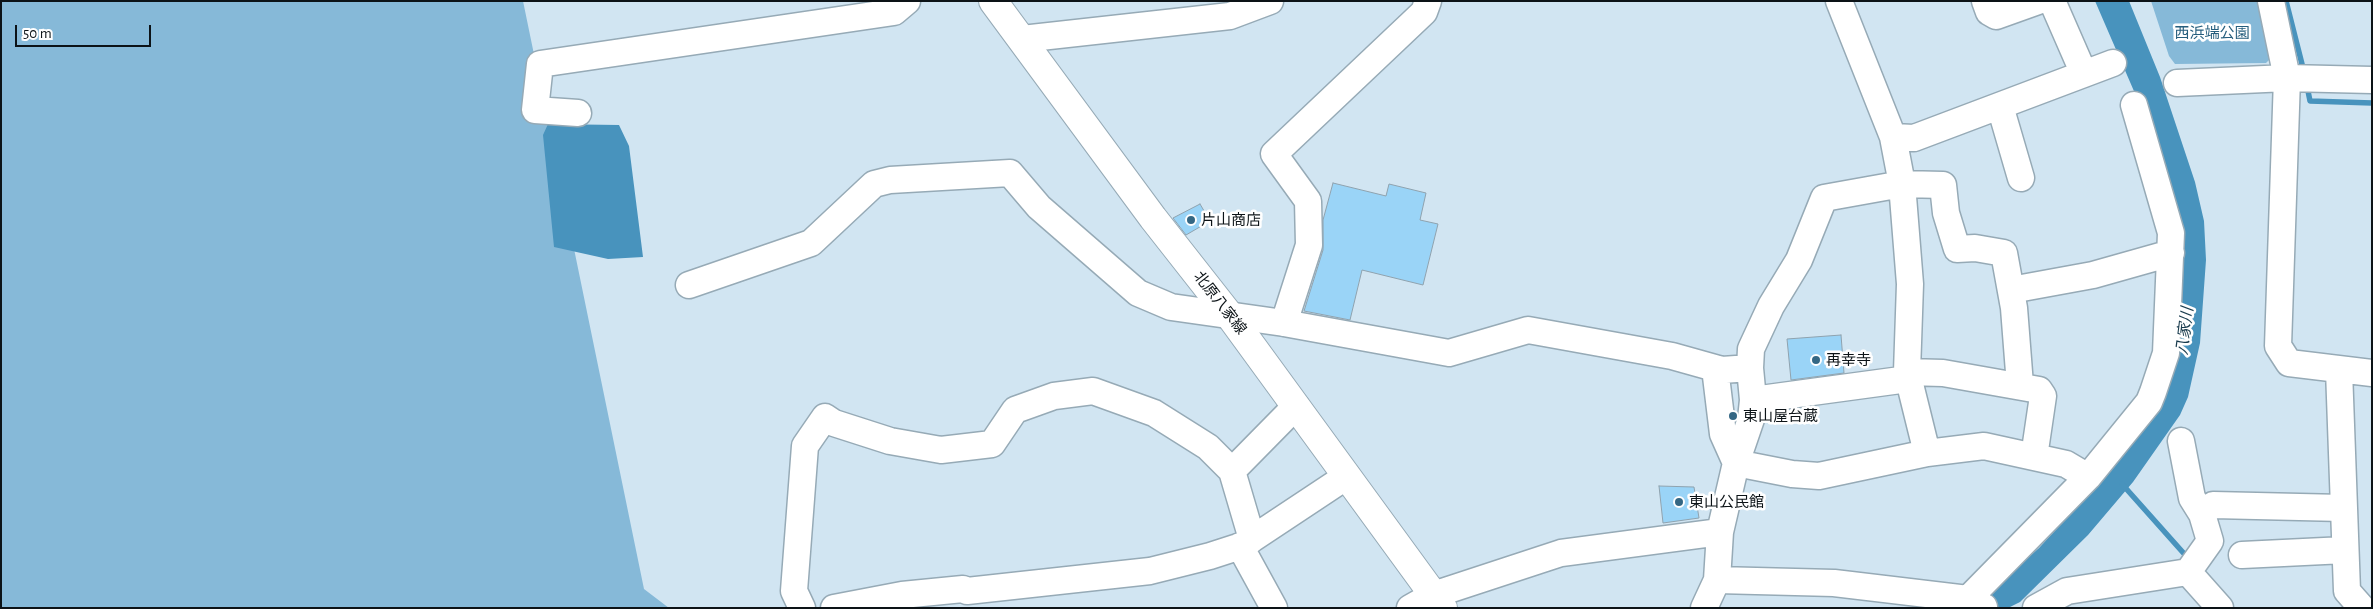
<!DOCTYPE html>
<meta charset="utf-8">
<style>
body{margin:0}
#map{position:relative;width:2373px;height:609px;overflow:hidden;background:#d1e5f2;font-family:"Alegreya Sans",sans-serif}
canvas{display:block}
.frame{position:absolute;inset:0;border:2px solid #0c1317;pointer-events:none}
.scale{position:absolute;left:15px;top:25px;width:136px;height:22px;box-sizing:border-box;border:2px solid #0c1317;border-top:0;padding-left:6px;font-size:15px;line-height:18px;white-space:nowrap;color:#0c1317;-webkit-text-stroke:4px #fff;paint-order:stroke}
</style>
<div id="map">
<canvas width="2373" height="609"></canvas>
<div class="frame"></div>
<div class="scale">50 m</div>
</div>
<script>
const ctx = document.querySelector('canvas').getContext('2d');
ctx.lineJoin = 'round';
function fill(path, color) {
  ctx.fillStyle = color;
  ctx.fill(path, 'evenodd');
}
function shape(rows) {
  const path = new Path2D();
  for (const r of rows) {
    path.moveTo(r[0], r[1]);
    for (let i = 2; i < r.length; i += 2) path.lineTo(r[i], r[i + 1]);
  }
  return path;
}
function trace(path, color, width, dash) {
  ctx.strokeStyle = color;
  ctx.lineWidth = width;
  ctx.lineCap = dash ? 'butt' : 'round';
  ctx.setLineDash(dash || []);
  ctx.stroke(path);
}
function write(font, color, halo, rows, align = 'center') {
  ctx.font = font + ' "Alegreya Sans","Noto Sans JP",sans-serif';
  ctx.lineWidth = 5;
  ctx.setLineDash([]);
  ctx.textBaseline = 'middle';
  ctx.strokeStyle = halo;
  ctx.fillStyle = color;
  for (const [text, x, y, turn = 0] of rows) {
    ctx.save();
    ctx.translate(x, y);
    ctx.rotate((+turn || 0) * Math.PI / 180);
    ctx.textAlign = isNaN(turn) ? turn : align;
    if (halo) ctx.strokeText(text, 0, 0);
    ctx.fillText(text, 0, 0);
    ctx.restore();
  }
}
fill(shape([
 [1,1,523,1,644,589,669,608,1,608],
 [2151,1,2261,1,2274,55,2266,63,2175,64,2169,56]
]), '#86b9d8');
fill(shape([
 [2095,1,2129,1,2160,77,2195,182,2204,221,2206,260,2200,343,2188,397,2180,415,2133,482,2088,535,2020,602,2008,608,1971,608,2039,548,2081,502,2172,350,2143,112],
 [548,124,619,125,629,146,643,257,608,259,554,247,543,135]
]), '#4893bd');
trace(shape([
 [2286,1,2304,72],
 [2307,86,2310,101,2372,103],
 [2122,484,2187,557]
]), '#4893bd', 5.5);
const building = shape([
 [1333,183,1386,196,1389,184,1426,193,1420,220,1438,224,1423,285,1362,270,1350,320,1304,311,1323,250,1323,220,1333,183],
 [1200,204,1210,221,1186,235,1173,218,1200,204],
 [1841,335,1844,373,1791,380,1787,339,1841,335],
 [1659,486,1694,487,1699,518,1663,523,1659,486]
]);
fill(building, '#9ad4f7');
trace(building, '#8fa2ae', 1);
const minor = shape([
 [1985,1,1989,12,1996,16,2038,1],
 [2049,1,2053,3,2084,74],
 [2271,1,2287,78,2278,346,2289,363,2372,373],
 [1022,39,1230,16,1270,1],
 [2177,83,2287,78,2372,80],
 [2000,106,2021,178],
 [578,113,535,110,540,64,894,12,907,1],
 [1893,137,1914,138,2113,63],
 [689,285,811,243,874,184,890,180,1010,173,1039,207,1138,293,1171,307,1284,323,1449,353,1528,330,1672,356,1722,370,1750,368],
 [2011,290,2093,275,2171,253],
 [1284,323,1309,245,1308,201,1274,154,1424,12,1428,1],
 [1715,368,1723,434,1736,463,1792,474,1819,476,1927,453,1984,446,2066,464,2088,477],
 [2339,370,2347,591,2362,608],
 [1907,372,1943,373,2039,390,2043,396,2034,457],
 [1753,400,1908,379],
 [2181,441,2192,498,2202,514,2210,541,2188,572],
 [1927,453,1907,372,1910,284,1902,184,1943,185,1946,213,1957,249,1975,248,2004,253,2014,308,2020,385],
 [1232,471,1296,406],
 [2202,514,2213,505,2343,508],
 [1252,539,1347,476],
 [1240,546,1274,608],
 [2242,555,2345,550],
 [1717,580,1834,583,1968,599,1984,607],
 [1968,599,2088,477,2149,402,2153,392,2166,353,2171,233,2134,105],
 [802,608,794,591,805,446,825,417,834,423,890,441,941,450,992,444,1015,410,1054,396,1093,391,1154,413,1208,447,1232,471,1252,539,1244,545,1210,556,1150,571,967,591,963,589,902,595,834,608],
 [1410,608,1433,595,1561,553,1720,532],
 [1704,608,1717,580,1720,532,1736,463,1751,419,1753,400,1750,368,1751,349,1771,306,1799,260,1824,198,1902,184,1893,137,1839,1],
 [2036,608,2067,591,2188,572,2220,608]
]);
const major = shape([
 [993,1,1153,218,1230,316,1443,608]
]);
trace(minor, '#96aab6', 29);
trace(major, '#96aab6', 30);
trace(minor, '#fff', 26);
trace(major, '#fff', 28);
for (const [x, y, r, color] of [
 [1191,220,5,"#346784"],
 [1816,360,5,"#346784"],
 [1733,416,5,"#346784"],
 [1679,502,5,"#346784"]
]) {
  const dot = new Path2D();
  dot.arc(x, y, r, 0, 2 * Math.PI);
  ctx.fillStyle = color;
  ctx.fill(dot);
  trace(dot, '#fff', 2);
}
write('15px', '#265e7d', '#fff', [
 ["西浜端公園",2212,33]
]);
write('15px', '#0c1317', '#fff', [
 ["片山商店",1201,220],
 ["再幸寺",1826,360],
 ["東山屋台蔵",1743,416],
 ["東山公民館",1689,502]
], 'left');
write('15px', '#0c1317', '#fff', [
 ["北原八家線",1220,303,52]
]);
write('italic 16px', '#193b4d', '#fff', [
 ["八家川",2185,331,-83]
]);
</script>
